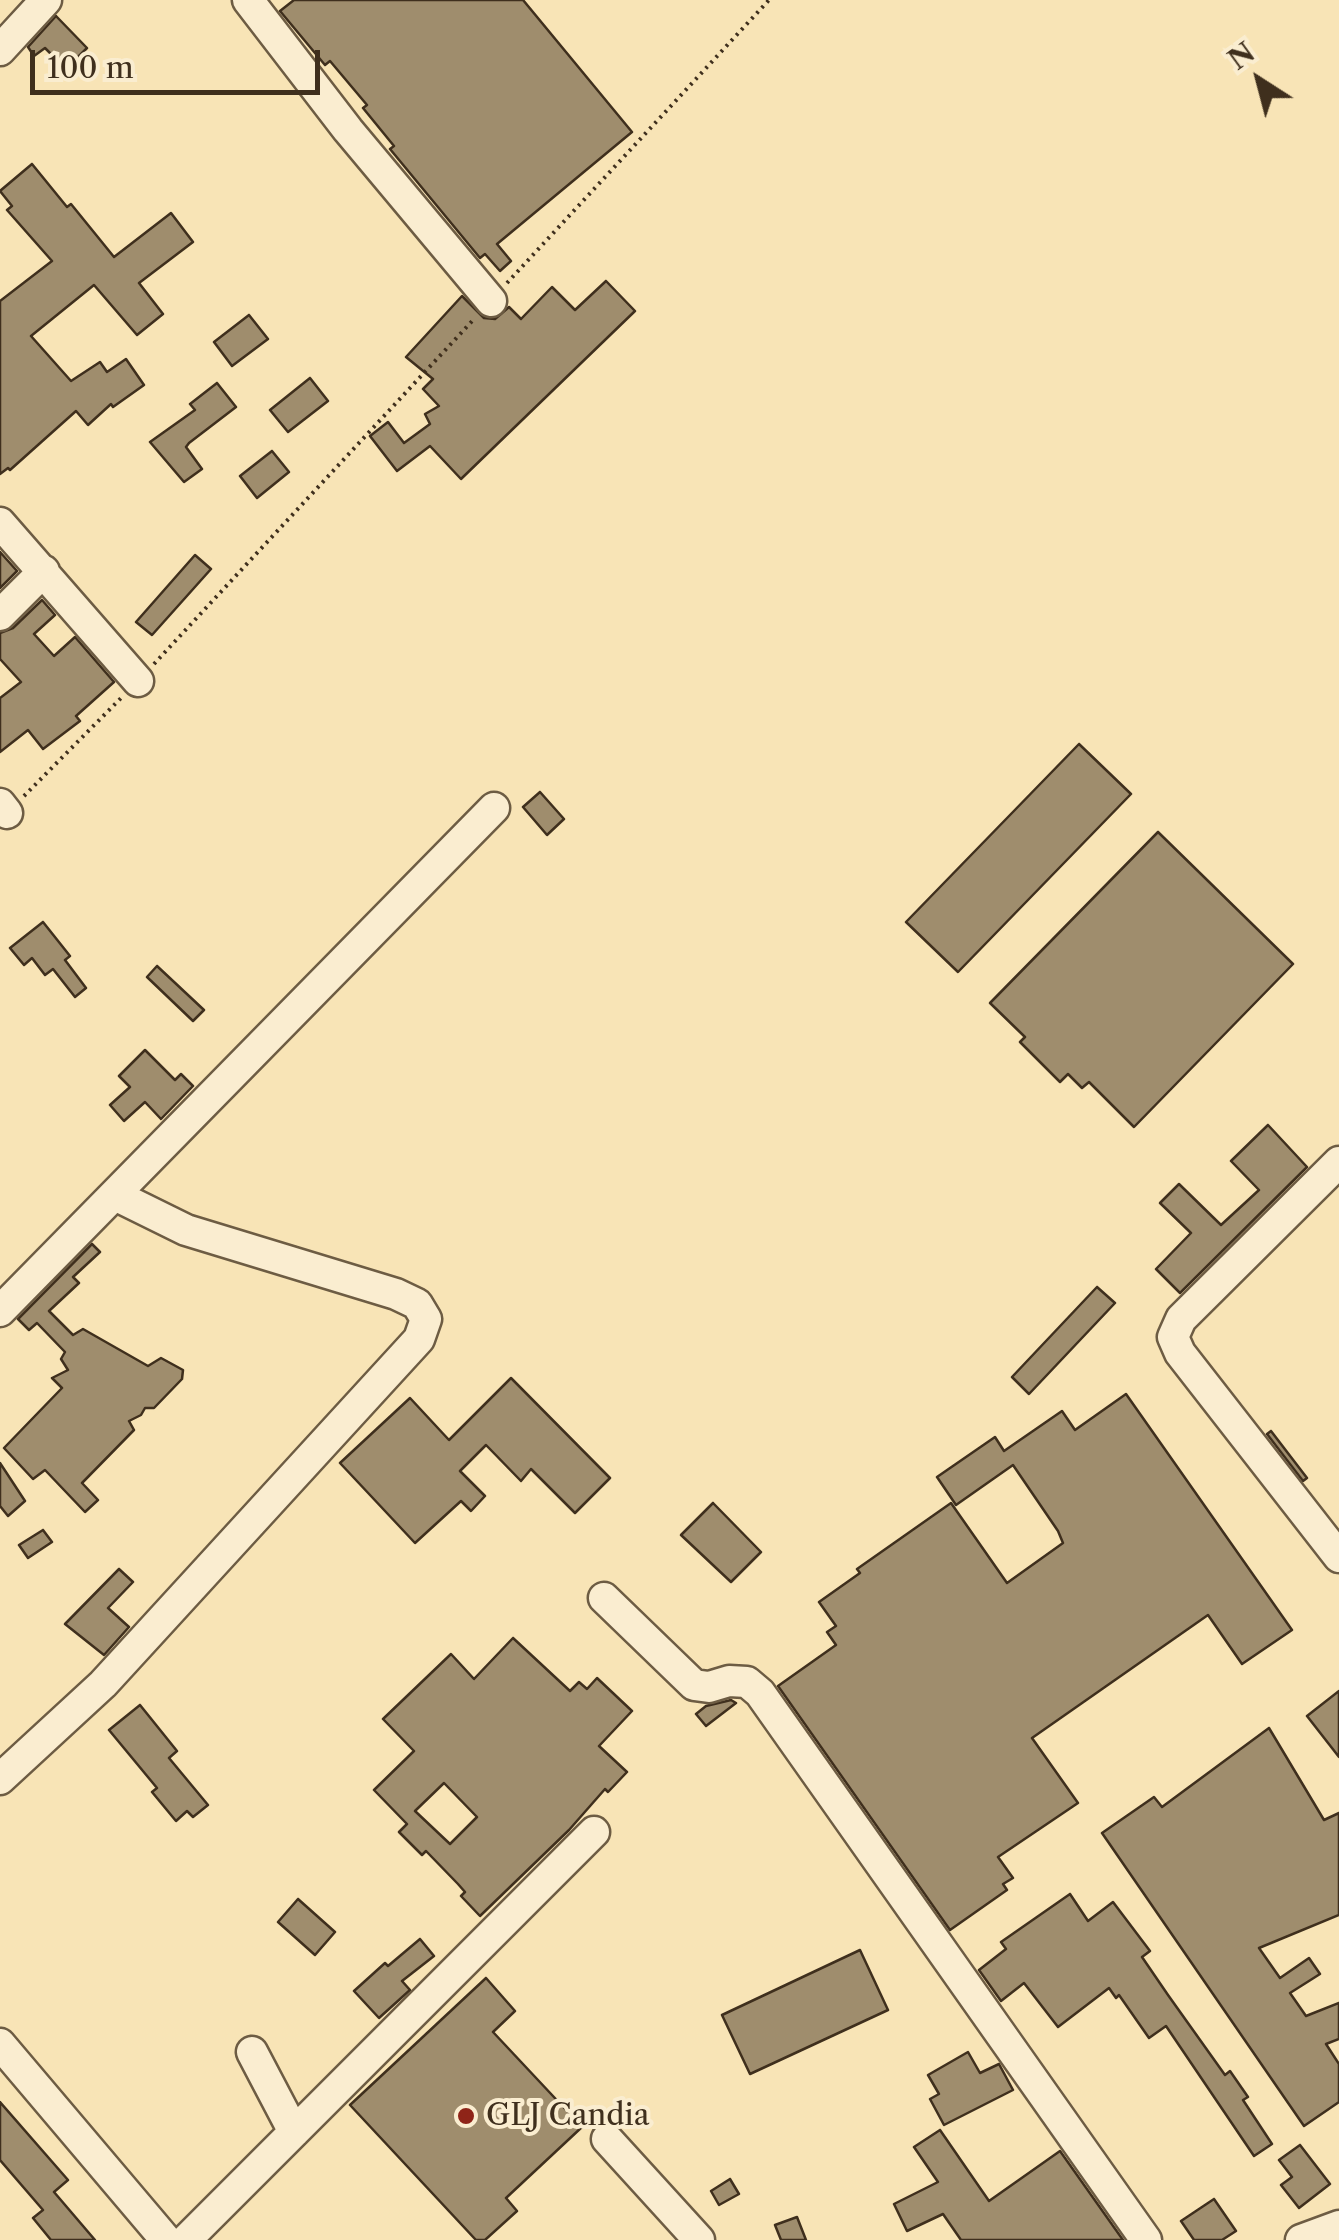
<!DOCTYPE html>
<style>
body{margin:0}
#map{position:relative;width:1339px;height:2240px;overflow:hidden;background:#f8e4b6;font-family:"Libre Caslon Text",serif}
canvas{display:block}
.north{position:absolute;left:1209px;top:30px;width:100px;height:100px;-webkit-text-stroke:8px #faedd0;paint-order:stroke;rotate:324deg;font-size:28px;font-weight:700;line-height:40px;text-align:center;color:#3f2f1d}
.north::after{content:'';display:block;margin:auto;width:35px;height:45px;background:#3f2f1d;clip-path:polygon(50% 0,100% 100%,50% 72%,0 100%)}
.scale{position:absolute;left:30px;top:50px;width:290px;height:45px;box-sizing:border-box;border:5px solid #3f2f1d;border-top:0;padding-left:12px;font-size:30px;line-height:35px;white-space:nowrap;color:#3f2f1d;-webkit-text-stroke:8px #faedd0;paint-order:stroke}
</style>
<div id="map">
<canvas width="1339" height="2240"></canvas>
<div class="north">N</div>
<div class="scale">100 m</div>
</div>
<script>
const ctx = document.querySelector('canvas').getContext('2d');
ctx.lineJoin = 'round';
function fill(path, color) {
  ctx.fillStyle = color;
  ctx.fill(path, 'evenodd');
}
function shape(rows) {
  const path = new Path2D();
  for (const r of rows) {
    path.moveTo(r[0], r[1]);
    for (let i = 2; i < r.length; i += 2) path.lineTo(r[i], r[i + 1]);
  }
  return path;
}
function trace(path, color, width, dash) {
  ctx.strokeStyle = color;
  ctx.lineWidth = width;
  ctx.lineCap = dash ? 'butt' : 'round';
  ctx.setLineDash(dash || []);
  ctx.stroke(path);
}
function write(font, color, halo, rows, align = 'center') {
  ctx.font = font + ' "Libre Caslon Text",serif';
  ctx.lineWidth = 8;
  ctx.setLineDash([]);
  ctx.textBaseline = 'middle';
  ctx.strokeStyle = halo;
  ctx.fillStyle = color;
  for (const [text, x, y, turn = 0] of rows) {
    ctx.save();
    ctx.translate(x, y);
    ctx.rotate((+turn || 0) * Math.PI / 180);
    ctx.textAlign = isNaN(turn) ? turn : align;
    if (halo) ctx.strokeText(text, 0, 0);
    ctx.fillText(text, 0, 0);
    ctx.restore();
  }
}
const building = shape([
 [294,0,523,0,632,132,497,244,511,261,500,271,485,254,480,258,390,149,394,146,363,108,367,105,330,61,325,65,280,11,294,0],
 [56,16,87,48,66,69,45,48,34,56,28,47,56,16],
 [32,164,67,207,71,204,114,257,171,213,193,242,139,283,163,314,137,335,94,285,31,336,71,381,100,362,107,372,126,359,144,385,113,407,111,404,88,425,76,411,10,470,8,468,0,474,0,301,52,261,7,210,12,206,0,191,32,164],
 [606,281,635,311,461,479,430,446,397,471,370,436,388,422,404,443,430,424,425,414,439,406,423,389,433,379,406,357,462,296,484,318,495,319,509,307,521,319,552,287,575,310,606,281],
 [249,315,268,339,232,366,214,342,249,315],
 [310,378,328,401,288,432,270,410,310,378],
 [217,383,236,407,189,443,186,447,202,469,184,482,150,442,195,410,190,404,217,383],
 [272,451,289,472,257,498,240,476,272,451],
 [0,552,17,571,0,588,0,552],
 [195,555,211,569,152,635,136,622,195,555],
 [42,600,55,615,34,634,54,656,75,637,114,682,76,716,80,721,43,749,28,730,0,752,0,698,21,682,0,659,0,633,13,628,42,600],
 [1079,744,1131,794,958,972,906,922,1079,744],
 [540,792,564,819,547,835,523,807,540,792],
 [1158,832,1293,964,1134,1127,1089,1082,1082,1088,1068,1074,1060,1082,1020,1042,1025,1037,990,1003,1158,832],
 [43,922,70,956,65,960,86,988,75,997,53,969,45,975,32,958,24,965,10,948,43,922],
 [157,966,204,1010,193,1021,147,977,157,966],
 [145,1050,175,1080,181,1074,193,1086,161,1119,145,1102,124,1121,110,1105,130,1087,119,1076,145,1050],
 [1268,1125,1307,1167,1180,1293,1156,1269,1191,1233,1160,1203,1179,1184,1221,1225,1259,1190,1231,1161,1268,1125],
 [92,1244,100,1252,73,1277,79,1283,49,1311,73,1335,83,1329,148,1366,161,1358,183,1370,182,1379,154,1408,145,1408,141,1415,129,1421,134,1430,82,1483,98,1500,85,1512,45,1470,33,1479,4,1448,62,1388,52,1378,68,1370,61,1359,65,1352,37,1323,29,1330,18,1319,92,1244],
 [1097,1287,1115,1303,1029,1394,1012,1377,1097,1287],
 [511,1378,610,1478,575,1513,531,1469,521,1481,486,1445,460,1471,485,1496,471,1511,461,1501,415,1543,340,1463,410,1398,449,1440,511,1378],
 [1126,1394,1292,1630,1242,1664,1208,1615,1032,1738,1078,1803,998,1857,1013,1878,1003,1884,1007,1890,950,1930,778,1686,836,1645,827,1632,836,1626,819,1602,860,1573,857,1569,951,1503,1007,1583,1063,1543,1058,1531,1013,1465,956,1505,937,1477,995,1437,1004,1451,1062,1411,1075,1430,1126,1394],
 [1271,1431,1307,1478,1303,1481,1267,1434,1271,1431],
 [0,1463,25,1501,8,1516,0,1506,0,1463],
 [713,1503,761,1552,731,1582,681,1535,713,1503],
 [43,1530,52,1542,28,1558,19,1545,43,1530],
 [119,1569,133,1582,108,1608,129,1627,104,1655,65,1624,119,1569],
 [513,1638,570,1691,579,1682,587,1689,597,1678,632,1711,599,1746,627,1772,608,1792,605,1789,569,1830,480,1916,461,1896,465,1892,458,1884,426,1851,422,1855,399,1832,407,1824,374,1790,414,1751,383,1719,451,1654,474,1679,513,1638],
 [444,1783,477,1817,450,1844,415,1811,444,1783],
 [1339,1691,1339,1757,1307,1716,1339,1691],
 [731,1700,736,1703,706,1726,696,1714,706,1706,731,1700],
 [140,1705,177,1751,169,1758,208,1805,193,1817,187,1811,176,1821,152,1792,157,1788,109,1730,140,1705],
 [1269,1728,1324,1820,1339,1813,1339,1915,1259,1948,1280,1978,1309,1958,1320,1974,1290,1993,1306,2016,1339,2003,1339,2039,1326,2044,1339,2064,1339,2102,1304,2126,1102,1833,1154,1797,1162,1807,1269,1728],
 [1070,1894,1088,1921,1113,1902,1150,1951,1142,1957,1168,1995,1225,2075,1230,2071,1248,2097,1243,2100,1272,2144,1254,2156,1166,2026,1149,2038,1119,1995,1116,1998,1109,1988,1058,2027,1024,1983,1001,2001,979,1970,1006,1949,1001,1942,1070,1894],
 [298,1899,335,1932,315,1955,278,1922,298,1899],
 [420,1939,434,1956,402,1981,410,1990,379,2018,354,1991,385,1963,388,1966,420,1939],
 [860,1950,888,2010,750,2074,722,2015,860,1950],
 [486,1978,515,2011,493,2032,582,2127,506,2198,517,2211,485,2240,476,2240,350,2105,486,1978],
 [968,2052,980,2073,999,2064,1013,2090,944,2125,930,2099,939,2094,928,2075,968,2052],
 [0,2102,68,2180,54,2192,95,2240,51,2240,33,2218,43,2210,0,2160,0,2102],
 [940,2130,989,2201,1060,2151,1123,2240,961,2240,943,2214,907,2231,894,2204,938,2182,914,2147,940,2130],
 [1300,2145,1330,2184,1299,2208,1281,2185,1292,2177,1279,2160,1300,2145],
 [730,2179,739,2194,719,2205,711,2191,730,2179],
 [1214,2199,1236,2231,1222,2240,1194,2240,1181,2221,1214,2199],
 [797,2217,806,2240,781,2240,775,2225,797,2217]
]);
fill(building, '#9f8d6d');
trace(building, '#3f2f1d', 2.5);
const minor = shape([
 [248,0,348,130,491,301],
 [0,50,46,0],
 [0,523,138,681],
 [0,615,44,571],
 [0,804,7,813],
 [1339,1162,1181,1319,1173,1337,1180,1353,1339,1557],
 [0,1311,494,808],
 [604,1598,694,1685,709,1687,729,1681,747,1682,760,1693,1146,2240],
 [0,1779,103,1684,419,1339,426,1319,417,1304,396,1294,186,1230,115,1195],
 [0,2044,166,2240],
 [252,2052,294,2132],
 [607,2139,699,2240],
 [186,2240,594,1832],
 [1301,2240,1339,2226]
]);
trace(minor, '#6d5c43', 35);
trace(shape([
 [507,283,769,0],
 [154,664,474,319],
 [24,796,123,696]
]), '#3f2f1d', 4, [2.5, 5]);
trace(minor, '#faedd0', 30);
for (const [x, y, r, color] of [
 [466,2116,10,"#8f2418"]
]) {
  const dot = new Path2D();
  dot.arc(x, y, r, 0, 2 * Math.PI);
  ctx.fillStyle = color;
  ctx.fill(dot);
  trace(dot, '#faedd0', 4);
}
write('30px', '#3f2f1d', '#faedd0', [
 ["GLJ Candia",486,2116]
], 'left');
</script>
